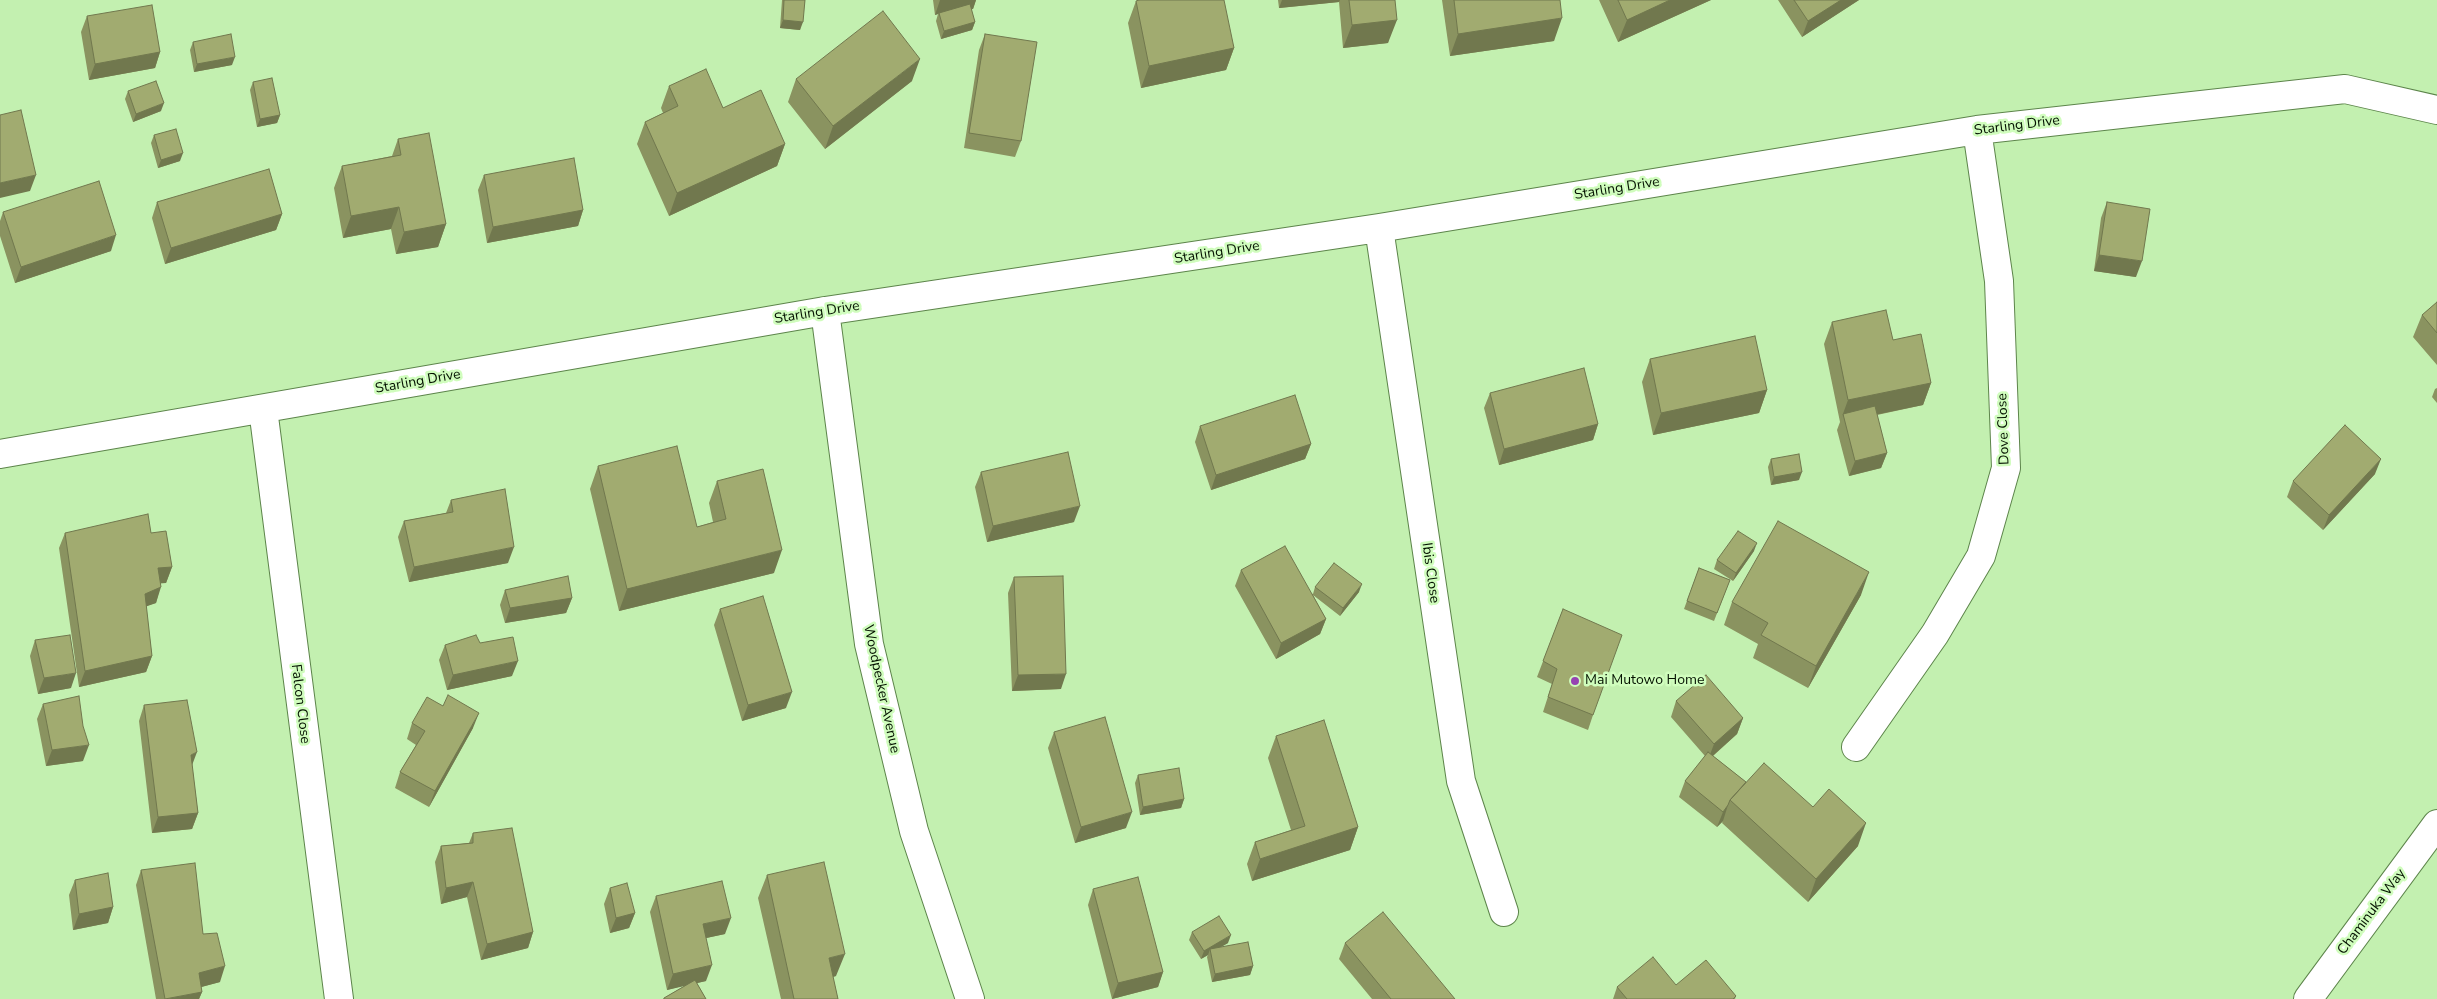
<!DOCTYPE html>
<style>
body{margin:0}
canvas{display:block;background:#c3f0b0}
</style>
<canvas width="2437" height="999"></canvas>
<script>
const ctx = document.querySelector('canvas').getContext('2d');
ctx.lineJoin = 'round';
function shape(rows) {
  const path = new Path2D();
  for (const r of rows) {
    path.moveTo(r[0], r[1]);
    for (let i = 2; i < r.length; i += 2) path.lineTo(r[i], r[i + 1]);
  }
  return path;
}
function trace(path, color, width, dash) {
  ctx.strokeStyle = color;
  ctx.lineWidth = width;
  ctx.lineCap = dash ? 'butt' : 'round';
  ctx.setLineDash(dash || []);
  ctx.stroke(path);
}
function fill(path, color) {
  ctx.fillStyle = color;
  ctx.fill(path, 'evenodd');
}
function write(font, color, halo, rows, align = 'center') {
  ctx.font = font + ' "Nunito Sans",sans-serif';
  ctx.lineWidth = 5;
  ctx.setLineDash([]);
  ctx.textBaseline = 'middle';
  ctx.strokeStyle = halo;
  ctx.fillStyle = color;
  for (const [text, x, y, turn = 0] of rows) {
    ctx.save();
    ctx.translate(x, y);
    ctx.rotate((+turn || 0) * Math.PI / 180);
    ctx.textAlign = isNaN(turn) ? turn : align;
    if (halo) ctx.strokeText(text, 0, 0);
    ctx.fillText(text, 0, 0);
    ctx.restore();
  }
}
const minor = shape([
 [1379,228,1461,781,1504,912],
 [825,311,869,644,914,831,970,999],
 [263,409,339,999],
 [0,454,825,311,1379,228,1977,130,2345,89,2437,110],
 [1856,747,1935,634,1981,556,2006,468,1999,281,1977,130],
 [2308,999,2437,824]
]);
trace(minor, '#5d854b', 30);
trace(minor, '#fff', 28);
fill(shape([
 [782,0,805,0,800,30,780,28],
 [933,0,976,0,973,9,971,9,975,22,972,30,941,39,936,21,938,14,935,15],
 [1278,0,1395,0,1388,43,1343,48,1339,2,1279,8],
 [1442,0,1560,0,1554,41,1450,56],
 [1599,0,1711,0,1618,42],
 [1778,0,1859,0,1802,37],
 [1136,1,1234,48,1226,70,1141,88,1128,23],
 [87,16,160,52,155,68,89,80,81,32],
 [985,34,1021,141,1015,157,964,148,979,50],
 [193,42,232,65,194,72,190,50],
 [796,79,912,81,825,149,788,102],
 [253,82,280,115,277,123,257,127,250,90],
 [669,86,723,108,785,144,777,166,669,216,637,144,645,122,663,113,661,108],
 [128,91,161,111,133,122,125,99],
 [154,135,180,161,158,168,151,143],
 [398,139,446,224,438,247,396,254,391,229,343,238,334,188,342,166,392,156],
 [484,175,583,210,578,226,487,243,478,190],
 [157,202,282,214,276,230,165,264,152,218],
 [2107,202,2136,277,2094,271,2101,218],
 [3,212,111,251,15,283,0,236,0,221],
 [2437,302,2437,365,2413,337,2422,315],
 [1832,322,1893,340,1931,383,1923,405,1877,415,1887,453,1881,468,1849,476,1837,430,1840,422,1824,344],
 [1650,359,1767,390,1759,413,1653,435,1642,382],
 [2437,388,2437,403,2432,397,2435,389],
 [1490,393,1598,424,1593,440,1499,465,1484,408],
 [1200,426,1311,444,1305,459,1211,490,1195,442],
 [1771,459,1799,480,1771,485,1768,467],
 [598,466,697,527,713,522,709,503,717,481,774,573,619,611,590,489],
 [981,472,1074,522,987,542,975,487],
 [2375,474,2323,530,2287,497,2293,481],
 [451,500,508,563,409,582,398,537,404,521,446,513],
 [65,533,151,533,172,567,166,583,161,583,156,603,146,606,152,656,146,672,79,687,59,548],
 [1754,551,1733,581,1714,569,1717,560],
 [1699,568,1730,580,1714,621,1684,609],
 [1241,570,1313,594,1315,587,1359,592,1340,616,1313,595,1326,619,1320,634,1276,659,1235,586],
 [1014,577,1061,689,1012,691,1008,593],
 [505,590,572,598,566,613,505,623,500,605],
 [1861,595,1808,688,1753,658,1758,644,1724,625,1732,602],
 [720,609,786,708,742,721,714,625],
 [1563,609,1593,715,1588,730,1543,712,1552,684,1537,677],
 [35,640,71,688,38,694,30,656],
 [480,643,512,676,447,690,439,660,445,645],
 [1676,701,1743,718,1737,734,1713,756,1746,782,1813,807,1858,846,1808,902,1722,823,1723,821,1717,827,1679,797,1685,781,1705,756,1671,717],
 [43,704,83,761,46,766,37,719],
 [144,705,192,765,198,813,192,829,152,833,139,721],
 [412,723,473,728,429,807,395,788,400,772,416,745,407,739],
 [1054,732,1126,828,1075,843,1048,748],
 [1276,736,1358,827,1350,850,1252,881,1247,864,1255,842,1291,830,1268,758],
 [1138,775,1184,799,1181,808,1140,815,1135,783],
 [473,833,533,932,528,948,481,960,467,897,441,904,435,862,441,846,469,843],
 [141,870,203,934,220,982,201,987,202,992,199,999,156,999,136,885],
 [767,875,836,976,833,977,838,999,781,999,758,898],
 [75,880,113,907,108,923,73,930,69,895],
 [610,888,635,913,629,928,610,933,604,904],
 [1093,889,1163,972,1158,987,1112,999,1088,905],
 [656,896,725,934,706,938,706,981,697,983,706,999,663,999,664,998,686,985,667,990,650,912],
 [1192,932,1228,943,1220,947,1253,966,1250,975,1212,982,1207,957,1208,955,1201,959,1189,940],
 [1345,943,1455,999,1372,999,1339,959],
 [1617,987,1736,996,1735,999,1613,999]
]), '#8a9360');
fill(shape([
 [940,0,976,0,973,9,939,14,939,13,938,14,935,15],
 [1282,0,1340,0,1339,2,1279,8],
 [1670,0,1711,0,1618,42,1627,20],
 [1841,0,1859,0,1802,37,1808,21],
 [1562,18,1554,41,1450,56,1458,34],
 [783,20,803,22,800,30,780,28],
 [1397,20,1388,43,1343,48,1352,25],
 [975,22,972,30,941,39,944,31],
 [1234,48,1226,70,1141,88,1149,66],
 [160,52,155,68,89,80,95,64],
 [235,57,232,65,194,72,197,64],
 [920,59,912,81,825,149,833,126],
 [164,103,161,111,133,122,136,114],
 [280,115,277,123,257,127,260,119],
 [785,144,777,166,669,216,677,193],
 [183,153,180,161,158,168,161,160],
 [36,175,30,191,0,198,0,183],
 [399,207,391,229,343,238,351,216],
 [583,210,578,226,487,243,493,227],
 [282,214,276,230,165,264,171,248],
 [446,224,438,247,396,254,404,232],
 [116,235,111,251,15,283,21,267],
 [2099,255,2142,261,2136,277,2094,271],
 [1931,383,1923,405,1845,421,1843,414,1840,422,1848,400],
 [1767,390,1759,413,1653,435,1661,413],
 [1598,424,1593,440,1499,465,1504,449],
 [1311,444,1305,459,1211,490,1216,475],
 [1887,453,1881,468,1849,476,1855,461],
 [2381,459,2375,474,2323,530,2329,515],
 [1802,472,1799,480,1771,485,1774,477],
 [1080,506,1074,522,987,542,993,526],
 [1757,543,1754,551,1733,581,1736,573],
 [514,547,508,563,409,582,414,567],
 [782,550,774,573,619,611,627,589],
 [172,567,166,583,153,584,158,568],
 [1869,572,1861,595,1808,688,1816,666],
 [1362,584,1359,592,1340,616,1343,608],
 [161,587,156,603,139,609,145,594],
 [572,598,566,613,505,623,510,608],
 [1326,619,1320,634,1276,659,1281,643],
 [152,656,146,672,79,687,85,671],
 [518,661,512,676,447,690,453,675],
 [76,673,71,688,38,694,44,678],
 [1066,674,1061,689,1012,691,1018,675],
 [792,692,786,708,742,721,748,705],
 [479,713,473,728,429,807,435,791],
 [1743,718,1737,734,1708,760,1714,744],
 [89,745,83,761,46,766,52,750],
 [197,752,191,768,191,755],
 [1184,799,1181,808,1140,815,1143,807],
 [1728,805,1723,821,1717,827,1723,812],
 [1132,812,1126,828,1075,843,1081,827],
 [198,813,192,829,152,833,158,817],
 [1866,823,1858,846,1808,902,1816,879],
 [1358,827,1350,850,1252,881,1260,859],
 [473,882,467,897,441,904,446,888],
 [113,907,108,923,73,930,79,914],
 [635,913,629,928,610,933,616,918],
 [731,918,725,934,697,940,703,924],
 [533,932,528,948,481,960,487,944],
 [1231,935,1228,943,1211,953,1210,949,1208,955,1201,959,1204,951],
 [845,954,836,976,820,980,829,958],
 [712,965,706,981,667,990,673,974],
 [225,966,220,982,194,989,199,973],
 [1253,966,1250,975,1212,982,1215,974],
 [1163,972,1158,987,1112,999,1118,983],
 [202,992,199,999,167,999]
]), '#71784e');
const building = shape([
 [784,0,805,0,803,22,783,20,784,0],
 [1139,0,1224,0,1234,48,1149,66,1136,1,1139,0],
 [1349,0,1395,0,1397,20,1352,25,1349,0],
 [1454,0,1560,0,1562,18,1458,34,1454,0],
 [1618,0,1670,0,1627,20,1618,0],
 [1794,0,1841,0,1808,21,1794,0],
 [970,4,975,22,944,31,939,13,970,4],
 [152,5,160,52,95,64,87,16,152,5],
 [883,11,920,59,833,126,796,79,883,11],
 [231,34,235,57,197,64,193,42,231,34],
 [985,34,1037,42,1021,141,969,133,985,34],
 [706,69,723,108,761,90,785,144,677,193,645,122,678,106,669,86,706,69],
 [272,78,280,115,260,119,253,82,272,78],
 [156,81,164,103,136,114,128,91,156,81],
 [21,110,36,175,0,183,0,115,21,110],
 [176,129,183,153,161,160,154,135,176,129],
 [429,133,446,224,404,232,399,207,351,216,342,166,401,155,398,139,429,133],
 [574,158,583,210,493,227,484,175,574,158],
 [269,169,282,214,171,248,157,202,269,169],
 [99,181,116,235,21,267,3,212,99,181],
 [2107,202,2150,209,2142,261,2099,255,2107,202],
 [2437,302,2437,333,2422,315,2437,302],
 [1886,310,1893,340,1921,334,1931,383,1848,400,1832,322,1886,310],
 [1755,336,1767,390,1661,413,1650,359,1755,336],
 [1584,368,1598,424,1504,449,1490,393,1584,368],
 [1295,395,1311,444,1216,475,1200,426,1295,395],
 [1875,406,1887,453,1855,461,1843,414,1875,406],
 [2345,425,2381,459,2329,515,2293,481,2345,425],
 [677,446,697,527,726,519,717,481,763,469,782,550,627,589,598,466,677,446],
 [1068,452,1080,506,993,526,981,472,1068,452],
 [1799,454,1802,472,1774,477,1771,459,1799,454],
 [505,489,514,547,414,567,404,521,453,512,451,500,505,489],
 [148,514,151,533,166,531,172,567,158,568,161,587,145,594,152,656,85,671,65,533,148,514],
 [1778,521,1869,572,1816,666,1761,635,1768,623,1732,602,1778,521],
 [1738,531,1757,543,1736,573,1717,560,1738,531],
 [1285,546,1326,619,1281,643,1241,570,1285,546],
 [1334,563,1362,584,1343,608,1315,587,1334,563],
 [1699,568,1730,580,1717,613,1687,601,1699,568],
 [568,576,572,598,510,608,505,590,568,576],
 [1063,576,1066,674,1018,675,1014,577,1063,576],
 [763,596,792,692,748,705,720,609,763,596],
 [1563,609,1622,635,1593,715,1548,697,1557,669,1543,661,1563,609],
 [70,635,76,673,44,678,35,640,70,635],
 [476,635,480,643,513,637,518,661,453,675,445,645,476,635],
 [1706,675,1743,718,1714,744,1676,701,1706,675],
 [448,695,479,713,435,791,400,772,425,731,412,723,427,697,443,706,448,695],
 [79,696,83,726,89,745,52,750,43,704,79,696],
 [187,700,197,752,191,755,198,813,158,817,144,705,187,700],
 [1105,717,1132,812,1081,827,1054,732,1105,717],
 [1324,720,1358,827,1260,859,1255,842,1305,826,1276,736,1324,720],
 [1708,752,1746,782,1730,800,1728,805,1723,812,1685,781,1708,752],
 [1764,763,1813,807,1829,789,1866,823,1816,879,1730,800,1764,763],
 [1179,768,1184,799,1143,807,1138,775,1179,768],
 [512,828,533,932,487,944,473,882,446,888,441,846,473,843,473,833,512,828],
 [824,862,845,954,829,958,838,999,794,999,767,875,824,862],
 [195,863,203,934,217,933,225,966,199,973,202,992,165,999,141,870,195,863],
 [108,873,113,907,79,914,75,880,108,873],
 [1138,877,1163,972,1118,983,1093,889,1138,877],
 [722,881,731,918,703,924,712,965,673,974,656,896,722,881],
 [627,883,635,913,616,918,610,888,627,883],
 [1383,912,1455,999,1391,999,1345,943,1383,912],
 [1219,916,1231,935,1204,951,1192,932,1219,916],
 [1248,942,1253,966,1215,974,1210,949,1248,942],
 [1653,957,1676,985,1706,960,1736,996,1733,999,1627,999,1617,987,1653,957],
 [695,980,706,999,664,999,664,998,695,980]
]);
fill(building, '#a1ab70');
trace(building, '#71784e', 1);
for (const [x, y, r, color] of [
 [1575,681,5,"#9643b2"]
]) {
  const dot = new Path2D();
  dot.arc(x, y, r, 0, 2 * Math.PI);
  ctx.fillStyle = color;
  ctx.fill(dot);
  trace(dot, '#d0fdbd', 2);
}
write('14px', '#041200', '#d0fdbd', [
 ["Starling Drive",2017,126,-7],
 ["Starling Drive",1617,189,-9],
 ["Starling Drive",1217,253,-9],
 ["Starling Drive",817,313,-9],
 ["Starling Drive",418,382,-10],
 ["Dove Close",2004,429,-92],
 ["Ibis Close",1430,573,82],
 ["Woodpecker Avenue",881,689,78],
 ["Falcon Close",300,704,83],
 ["Chaminuka Way",2372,912,-53]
]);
write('14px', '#041200', '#d0fdbd', [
 ["Mai Mutowo Home",1585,681]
], 'left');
</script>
